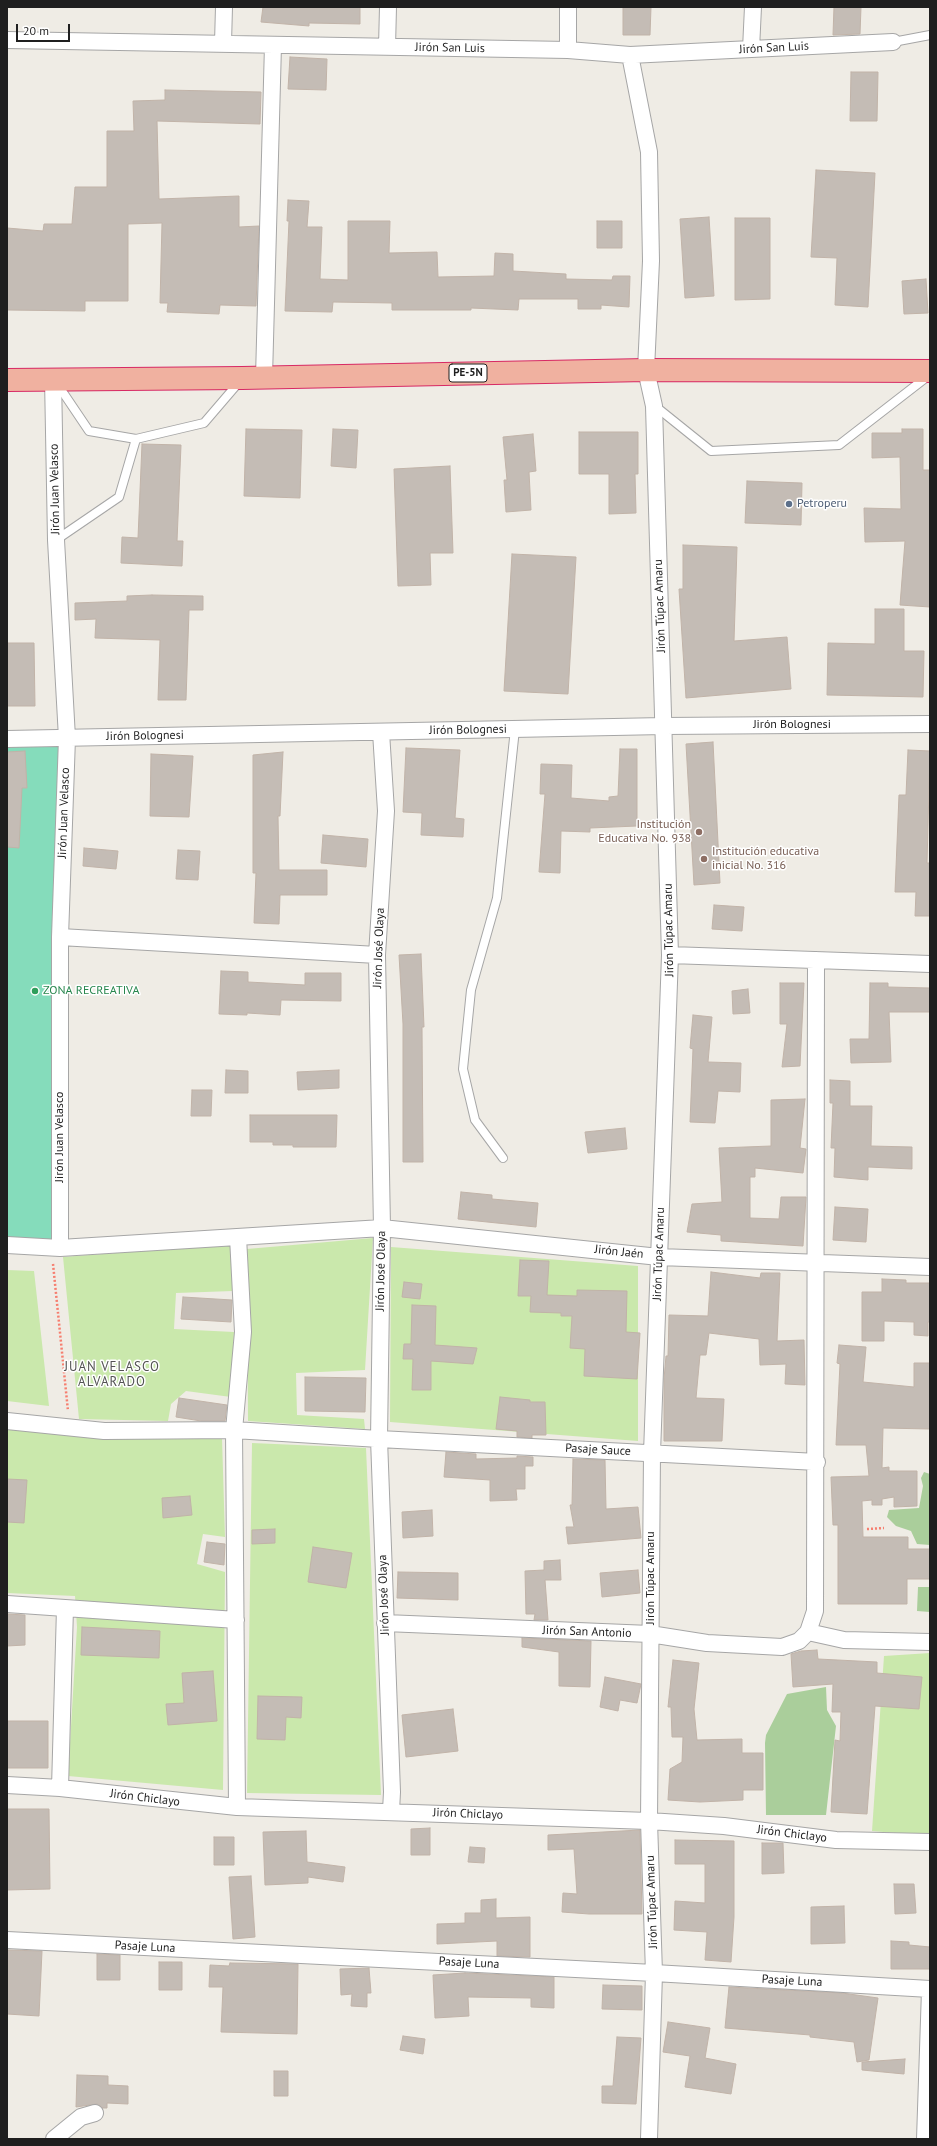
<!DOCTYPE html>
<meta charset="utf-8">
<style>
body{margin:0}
#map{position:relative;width:937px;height:2146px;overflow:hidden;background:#efece5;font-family:"PT Sans",sans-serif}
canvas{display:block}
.frame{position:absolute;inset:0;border:8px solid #1f1f1f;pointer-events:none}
.scale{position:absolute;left:16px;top:24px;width:54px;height:18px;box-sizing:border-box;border:2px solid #1f1f1f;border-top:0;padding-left:5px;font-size:12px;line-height:14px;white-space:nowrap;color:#1f1f1f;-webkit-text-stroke:3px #fff;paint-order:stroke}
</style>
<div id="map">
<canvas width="937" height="2146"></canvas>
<div class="frame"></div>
<div class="scale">20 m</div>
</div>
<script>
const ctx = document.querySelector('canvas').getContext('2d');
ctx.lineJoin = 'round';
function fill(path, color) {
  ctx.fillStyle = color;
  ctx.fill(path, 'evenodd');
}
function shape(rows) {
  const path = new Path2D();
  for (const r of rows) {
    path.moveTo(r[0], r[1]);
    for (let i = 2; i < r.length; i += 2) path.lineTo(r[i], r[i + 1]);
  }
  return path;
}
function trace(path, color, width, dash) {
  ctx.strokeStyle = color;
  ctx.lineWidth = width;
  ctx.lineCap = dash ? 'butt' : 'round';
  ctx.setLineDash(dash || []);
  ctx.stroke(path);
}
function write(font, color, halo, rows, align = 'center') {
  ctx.font = font + ' "PT Sans",sans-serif';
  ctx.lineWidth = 3;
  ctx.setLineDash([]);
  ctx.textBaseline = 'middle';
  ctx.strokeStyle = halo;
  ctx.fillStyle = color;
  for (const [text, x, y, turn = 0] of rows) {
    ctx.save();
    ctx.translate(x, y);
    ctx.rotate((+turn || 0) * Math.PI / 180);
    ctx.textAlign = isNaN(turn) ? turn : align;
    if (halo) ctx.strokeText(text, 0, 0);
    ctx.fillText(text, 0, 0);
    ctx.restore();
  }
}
fill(shape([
 [373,1238,365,1370,296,1373,297,1415,364,1419,365,1429,248,1421,247,1249],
 [233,1244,233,1291,176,1293,174,1329,234,1332,231,1397,186,1391,171,1404,168,1421,79,1419,63,1257],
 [391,1247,638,1266,638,1441,390,1422],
 [7,1270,34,1271,49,1406,7,1401],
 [7,1426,222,1438,225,1537,203,1534,197,1564,225,1572,223,1790,68,1776,77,1627,75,1596,7,1593],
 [252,1443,366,1448,381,1795,247,1793],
 [930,1653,930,1836,872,1831,884,1656]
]), '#cae8ac');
fill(shape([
 [924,1472,930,1474,930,1545,917,1544,911,1531,896,1526,887,1517,889,1510,919,1508,923,1486,921,1478],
 [918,1587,930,1587,930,1612,917,1611],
 [826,1687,827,1710,836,1726,826,1815,766,1815,765,1743,766,1735,787,1694]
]), '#aace9b');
fill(shape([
 [7,738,67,738,60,1248,7,1245]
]), '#85dcbb');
const building = shape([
 [263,7,360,7,360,24,309,23,309,26,261,22,263,7],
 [623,7,651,7,650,35,623,35,623,7],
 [834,7,861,7,860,34,833,35,834,7],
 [290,57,327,59,326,90,288,89,290,57],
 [851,72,878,72,877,121,850,121,851,72],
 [165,90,261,92,260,124,157,121,159,199,239,196,239,227,259,226,256,306,220,305,219,314,167,312,168,303,160,303,162,223,128,224,128,301,85,301,85,311,7,310,7,228,43,231,44,224,72,224,75,187,107,187,107,131,134,131,133,101,165,100,165,90],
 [816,170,875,173,868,307,835,305,837,258,811,257,816,170],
 [288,200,309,201,307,227,322,227,320,279,348,280,348,221,390,221,389,253,437,252,438,277,494,276,495,253,513,254,513,271,566,274,566,279,612,280,613,276,630,276,629,307,601,305,601,309,578,309,578,299,519,299,518,310,471,308,471,310,392,310,392,303,333,302,332,312,285,311,289,221,287,221,288,200],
 [709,217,714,296,685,298,680,219,709,217],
 [735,218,770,218,770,299,735,300,735,218],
 [597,221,622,221,622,248,597,248,597,221],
 [926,279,928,313,904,314,902,281,926,279],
 [246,429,302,430,300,498,244,496,246,429],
 [333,429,358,430,356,468,331,466,333,429],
 [902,429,923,429,923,470,930,470,930,607,900,605,905,541,865,542,864,508,901,509,900,457,872,458,872,433,902,433,902,429],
 [579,432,638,432,638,474,635,474,636,513,609,514,609,474,579,474,579,432],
 [533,434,536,471,529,472,531,510,506,512,504,480,507,480,503,437,533,434],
 [142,444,181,445,177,541,183,541,182,566,121,563,122,537,138,538,142,444],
 [450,466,453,553,430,553,431,585,398,586,394,469,450,466],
 [747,481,802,483,801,525,745,523,747,481],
 [683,545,737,547,734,641,787,637,791,689,686,698,679,589,683,589,683,545],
 [512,554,576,557,568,694,504,691,512,554],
 [152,595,203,596,203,610,189,610,186,700,158,700,160,640,95,638,96,619,75,620,75,603,127,601,127,596,152,595],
 [875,609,904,609,904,651,924,651,923,697,827,695,828,643,875,644,875,609],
 [7,643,34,643,35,706,7,706,7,643],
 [713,742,720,883,694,885,686,744,713,742],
 [406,748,460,750,455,818,464,819,463,837,421,835,422,813,403,812,406,748],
 [620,749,637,749,637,826,590,828,590,832,561,831,560,873,539,872,545,794,540,794,541,764,572,765,571,798,609,801,609,797,618,796,620,749],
 [908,750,930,751,927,863,930,863,930,916,915,916,916,892,895,892,899,795,906,795,908,750],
 [25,751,27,788,22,788,19,848,7,847,7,752,25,751],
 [283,752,280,816,278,816,279,870,327,870,327,895,280,895,279,924,254,923,256,873,253,873,253,755,283,752],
 [151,754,193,756,189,817,150,816,151,754],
 [323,835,368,839,366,867,321,863,323,835],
 [84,848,118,851,116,869,83,866,84,848],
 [178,850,200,851,198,880,176,879,178,850],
 [714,905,744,907,742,931,712,929,714,905],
 [421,954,424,1027,422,1027,423,1162,403,1162,403,1024,399,955,421,954],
 [221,971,248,972,248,982,305,985,305,973,341,973,341,1001,281,1000,280,1015,247,1013,247,1015,219,1014,221,971],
 [780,983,804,983,800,1066,782,1067,787,1024,780,1024,780,983],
 [870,983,888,983,888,987,930,988,930,1012,889,1012,891,1062,851,1063,850,1039,869,1039,870,983],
 [748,989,750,1013,733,1014,732,991,748,989],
 [693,1015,712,1017,708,1062,741,1063,740,1092,718,1091,715,1123,690,1122,693,1049,690,1048,693,1015],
 [226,1070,248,1071,248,1093,225,1093,226,1070],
 [339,1070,339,1088,298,1090,297,1072,339,1070],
 [830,1080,850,1081,850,1106,872,1106,871,1146,912,1147,912,1169,868,1167,868,1180,834,1177,835,1148,831,1148,833,1103,830,1103,830,1080],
 [192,1090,212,1090,211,1116,191,1116,192,1090],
 [805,1099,800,1148,806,1149,803,1173,755,1168,755,1177,750,1177,750,1218,779,1219,781,1197,806,1197,803,1246,721,1241,721,1235,687,1232,692,1204,722,1202,719,1148,771,1146,771,1100,805,1099],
 [250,1115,337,1115,336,1147,293,1147,293,1145,273,1145,273,1142,250,1142,250,1115],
 [625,1128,627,1149,588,1153,585,1132,625,1128],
 [461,1192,492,1195,492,1199,538,1203,536,1227,458,1219,461,1192],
 [835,1207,868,1209,866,1242,833,1240,835,1207],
 [520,1260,549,1261,547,1295,577,1296,577,1290,627,1291,626,1332,640,1333,637,1379,584,1376,585,1349,570,1348,572,1316,561,1316,561,1313,530,1312,531,1296,518,1296,520,1260],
 [711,1272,760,1278,761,1273,780,1273,777,1341,804,1340,805,1385,785,1384,786,1364,760,1365,759,1339,709,1333,706,1355,700,1355,696,1398,724,1399,722,1441,664,1441,664,1379,666,1356,668,1356,669,1315,708,1316,711,1272],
 [882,1279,906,1280,906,1283,930,1283,930,1322,928,1322,928,1336,914,1335,914,1322,884,1321,884,1341,862,1341,862,1292,882,1292,882,1279],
 [404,1282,422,1284,420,1299,402,1297,404,1282],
 [183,1297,232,1300,231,1322,181,1319,183,1297],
 [412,1305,436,1306,435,1345,477,1348,473,1364,431,1361,431,1390,412,1390,413,1359,403,1359,404,1344,411,1344,412,1305],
 [839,1345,866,1347,863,1382,914,1387,914,1363,930,1363,930,1429,883,1428,882,1468,889,1467,889,1471,917,1471,917,1506,894,1507,894,1497,882,1499,882,1505,872,1505,872,1500,862,1501,863,1537,908,1537,908,1549,930,1549,930,1579,907,1579,907,1604,838,1604,838,1525,833,1525,831,1477,869,1476,866,1445,836,1445,840,1364,837,1363,839,1345],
 [305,1377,366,1378,365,1412,305,1411,305,1377],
 [500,1397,530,1400,530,1402,545,1402,546,1435,532,1435,532,1438,517,1437,517,1431,496,1429,500,1397],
 [179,1398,227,1405,225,1421,201,1421,176,1417,179,1398],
 [446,1452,476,1454,476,1459,517,1458,517,1456,533,1457,533,1466,525,1466,525,1489,516,1489,517,1500,490,1501,490,1480,444,1477,446,1452],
 [573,1459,605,1460,606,1509,638,1507,641,1538,568,1544,566,1527,574,1527,570,1505,572,1505,573,1459],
 [7,1479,27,1480,24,1523,7,1522,7,1479],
 [190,1496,192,1515,163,1518,162,1498,190,1496],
 [432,1510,433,1536,403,1538,402,1512,432,1510],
 [275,1529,275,1543,252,1544,252,1530,275,1529],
 [207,1542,225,1544,224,1565,204,1562,207,1542],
 [313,1547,352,1553,346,1588,308,1582,313,1547],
 [560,1560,561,1580,545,1580,548,1620,534,1620,535,1614,526,1614,525,1571,544,1570,544,1561,560,1560],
 [638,1570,640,1593,602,1597,600,1573,638,1570],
 [398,1572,458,1573,458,1600,397,1598,398,1572],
 [7,1614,25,1615,25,1645,7,1646,7,1614],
 [82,1627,160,1631,159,1658,81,1655,82,1627],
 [522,1638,591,1641,590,1687,559,1686,559,1652,522,1647,522,1638],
 [817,1650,818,1659,877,1662,877,1673,922,1677,919,1709,875,1706,867,1814,831,1812,835,1740,840,1741,841,1712,832,1712,833,1684,793,1687,791,1654,801,1651,817,1650],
 [673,1660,699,1663,694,1709,697,1740,742,1739,742,1753,763,1753,763,1790,743,1790,743,1800,700,1802,668,1800,670,1769,682,1762,683,1737,672,1737,671,1707,668,1707,673,1660],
 [213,1671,217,1721,168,1725,166,1704,184,1703,182,1673,213,1671],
 [605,1677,641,1684,637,1703,620,1700,618,1711,600,1707,605,1677],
 [258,1696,302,1697,301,1718,286,1717,285,1740,257,1739,258,1696],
 [453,1709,458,1751,406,1757,402,1715,453,1709],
 [7,1721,48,1721,48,1768,7,1768,7,1721],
 [7,1809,49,1809,50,1889,7,1890,7,1809],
 [430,1828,430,1855,411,1855,411,1829,430,1828],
 [640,1830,642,1914,589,1914,562,1912,563,1893,577,1894,574,1849,548,1850,548,1835,640,1830],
 [306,1831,307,1862,345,1867,343,1882,308,1877,308,1883,265,1885,263,1832,306,1831],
 [214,1837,234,1837,234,1865,214,1865,214,1837],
 [675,1840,734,1841,734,1917,731,1962,705,1960,707,1932,674,1930,675,1901,705,1903,705,1864,675,1864,675,1840],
 [762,1843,783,1843,784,1873,762,1874,762,1843],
 [470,1847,485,1848,484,1863,468,1862,470,1847],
 [251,1876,255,1937,233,1939,229,1877,251,1876],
 [894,1884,914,1884,916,1913,895,1914,894,1884],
 [496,1899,496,1918,530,1917,530,1957,497,1956,497,1941,437,1944,437,1924,465,1923,465,1913,481,1913,481,1900,496,1899],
 [844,1906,845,1943,811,1944,811,1907,844,1906],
 [891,1941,909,1942,909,1945,930,1947,930,1969,891,1969,891,1941],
 [7,1950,42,1951,39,2016,7,2014,7,1950],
 [97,1954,120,1955,120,1980,97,1980,97,1954],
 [159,1962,182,1962,182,1990,159,1990,159,1962],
 [230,1963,298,1964,297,2034,221,2032,223,1987,209,1987,210,1965,229,1966,230,1963],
 [369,1968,371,1993,367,1993,367,2007,351,2006,352,1994,341,1995,340,1969,369,1968],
 [465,1973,554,1977,554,2008,531,2007,531,1998,468,1997,469,2016,435,2018,433,1975,465,1973],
 [603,1985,642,1986,642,2010,602,2009,603,1985],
 [729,1987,842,1993,878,1998,869,2060,857,2062,854,2042,810,2037,810,2035,725,2028,729,1987],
 [668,2022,710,2028,705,2058,736,2064,731,2094,685,2087,690,2056,663,2052,668,2022],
 [403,2036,425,2039,423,2054,400,2050,403,2036],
 [617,2037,641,2038,636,2104,602,2103,602,2086,613,2086,617,2037],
 [905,2059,904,2074,862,2070,862,2062,905,2059],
 [274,2071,288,2071,288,2096,274,2096,274,2071],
 [77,2075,108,2076,108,2085,128,2086,128,2104,107,2103,107,2108,103,2108,97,2104,76,2107,77,2075]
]);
fill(building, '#c4bcb5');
trace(building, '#c1b3a8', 1);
const service = shape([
 [893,42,930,35],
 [56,382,89,431,136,439],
 [655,406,711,451,839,445,928,376],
 [56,540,119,497,136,439,204,423,240,381],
 [503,1158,475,1120,463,1069,471,990,497,898,515,729]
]);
const minor = shape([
 [7,40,568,50,630,55,893,42],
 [223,43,224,7],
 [387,47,388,7],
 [751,49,753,7],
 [568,50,568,7],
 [630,55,649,152,651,261,646,370,654,406,670,955,652,1453,649,1821,654,1973,649,2139],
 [264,377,273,45],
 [53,378,56,540,67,738,60,937,60,1248],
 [381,732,386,811,377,955,382,1228,379,1439,392,1792,391,1811],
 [7,739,664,726,930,724],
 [60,937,377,955],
 [670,955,930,964],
 [7,1245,60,1248,382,1228,659,1257,930,1267],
 [7,1421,104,1431,234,1430,379,1439,817,1462],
 [7,1604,65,1608],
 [385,1623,650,1634,707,1643,782,1647,799,1641,808,1632,815,1611,816,960],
 [808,1632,844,1640,930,1642],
 [7,1785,60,1788,237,1807,649,1821,724,1826,836,1840,930,1842],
 [60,1788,65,1608,236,1620],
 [237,1807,234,1430,243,1332,238,1237],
 [7,1940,654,1973,930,1989],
 [54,2139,81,2117,95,2113],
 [925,2139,930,1990]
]);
const trunk = shape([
 [7,380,242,378,646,370,930,371]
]);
trace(service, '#a6a6a6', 10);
trace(minor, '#a6a6a6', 18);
trace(trunk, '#d72964', 24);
trace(shape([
 [53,1264,68,1411],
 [867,1529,884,1528]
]), '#f67e6f', 2.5, [2, 2]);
trace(service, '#fff', 8);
trace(minor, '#fff', 16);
trace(trunk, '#f0b1a0', 22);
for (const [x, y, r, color] of [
 [789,504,4,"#5c6f8a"],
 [699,832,4,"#8d6e63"],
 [704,859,4,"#8d6e63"],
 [35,991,4,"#2e9e5b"]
]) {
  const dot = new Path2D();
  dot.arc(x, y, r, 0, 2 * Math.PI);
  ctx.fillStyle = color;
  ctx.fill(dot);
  trace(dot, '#fff', 1.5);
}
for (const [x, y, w] of [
 [468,373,38]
]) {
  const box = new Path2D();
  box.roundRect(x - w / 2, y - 9, w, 18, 3);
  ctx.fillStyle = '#fff';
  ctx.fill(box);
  trace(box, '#1f1f1f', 1);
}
write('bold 11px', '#1f1f1f', null, [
 ["PE-5N",468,373]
]);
write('12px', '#1f1f1f', '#fff', [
 ["Jirón San Luis",450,48,1],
 ["Jirón San Luis",774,48,-3],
 ["Jirón Juan Velasco",55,489,-91],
 ["Jirón Túpac Amaru",660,606,-92],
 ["Jirón Bolognesi",792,725],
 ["Jirón Bolognesi",468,730,-1],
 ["Jirón Bolognesi",145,736,-1],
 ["Jirón Juan Velasco",64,813,-88],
 ["Jirón Túpac Amaru",669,930,-91],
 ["Jirón José Olaya",379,948,-88],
 ["Jirón Juan Velasco",60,1137,-90],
 ["Jirón Jaén",619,1252,6],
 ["Jirón Túpac Amaru",659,1254,-88],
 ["Jirón José Olaya",381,1271,-89],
 ["Pasaje Sauce",598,1450,3],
 ["Jirón Túpac Amaru",651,1578,-90],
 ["Jirón José Olaya",384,1595,-92],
 ["Jirón San Antonio",587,1632,2],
 ["Jirón Chiclayo",145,1798,7],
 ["Jirón Chiclayo",468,1814,2],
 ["Jirón Chiclayo",792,1834,7],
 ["Jirón Túpac Amaru",652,1902,-92],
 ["Pasaje Luna",145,1947,3],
 ["Pasaje Luna",469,1963,3],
 ["Pasaje Luna",792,1981,3]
]);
write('12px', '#4e5e75', '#fff', [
 ["Petroperu",797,504]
], 'left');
write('12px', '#785e54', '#fff', [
 ["Institución",691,825],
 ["Educativa No. 938",691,839],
 ["Institución educativa",712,852,"left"],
 ["inicial No. 316",712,866,"left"]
], 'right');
write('12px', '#27864d', '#fff', [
 ["ZONA RECREATIVA",43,991]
], 'left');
ctx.letterSpacing = '1px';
write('13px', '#525252', '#fff', [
 ["JUAN VELASCO",112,1367],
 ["ALVARADO",112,1382]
]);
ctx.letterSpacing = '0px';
</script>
